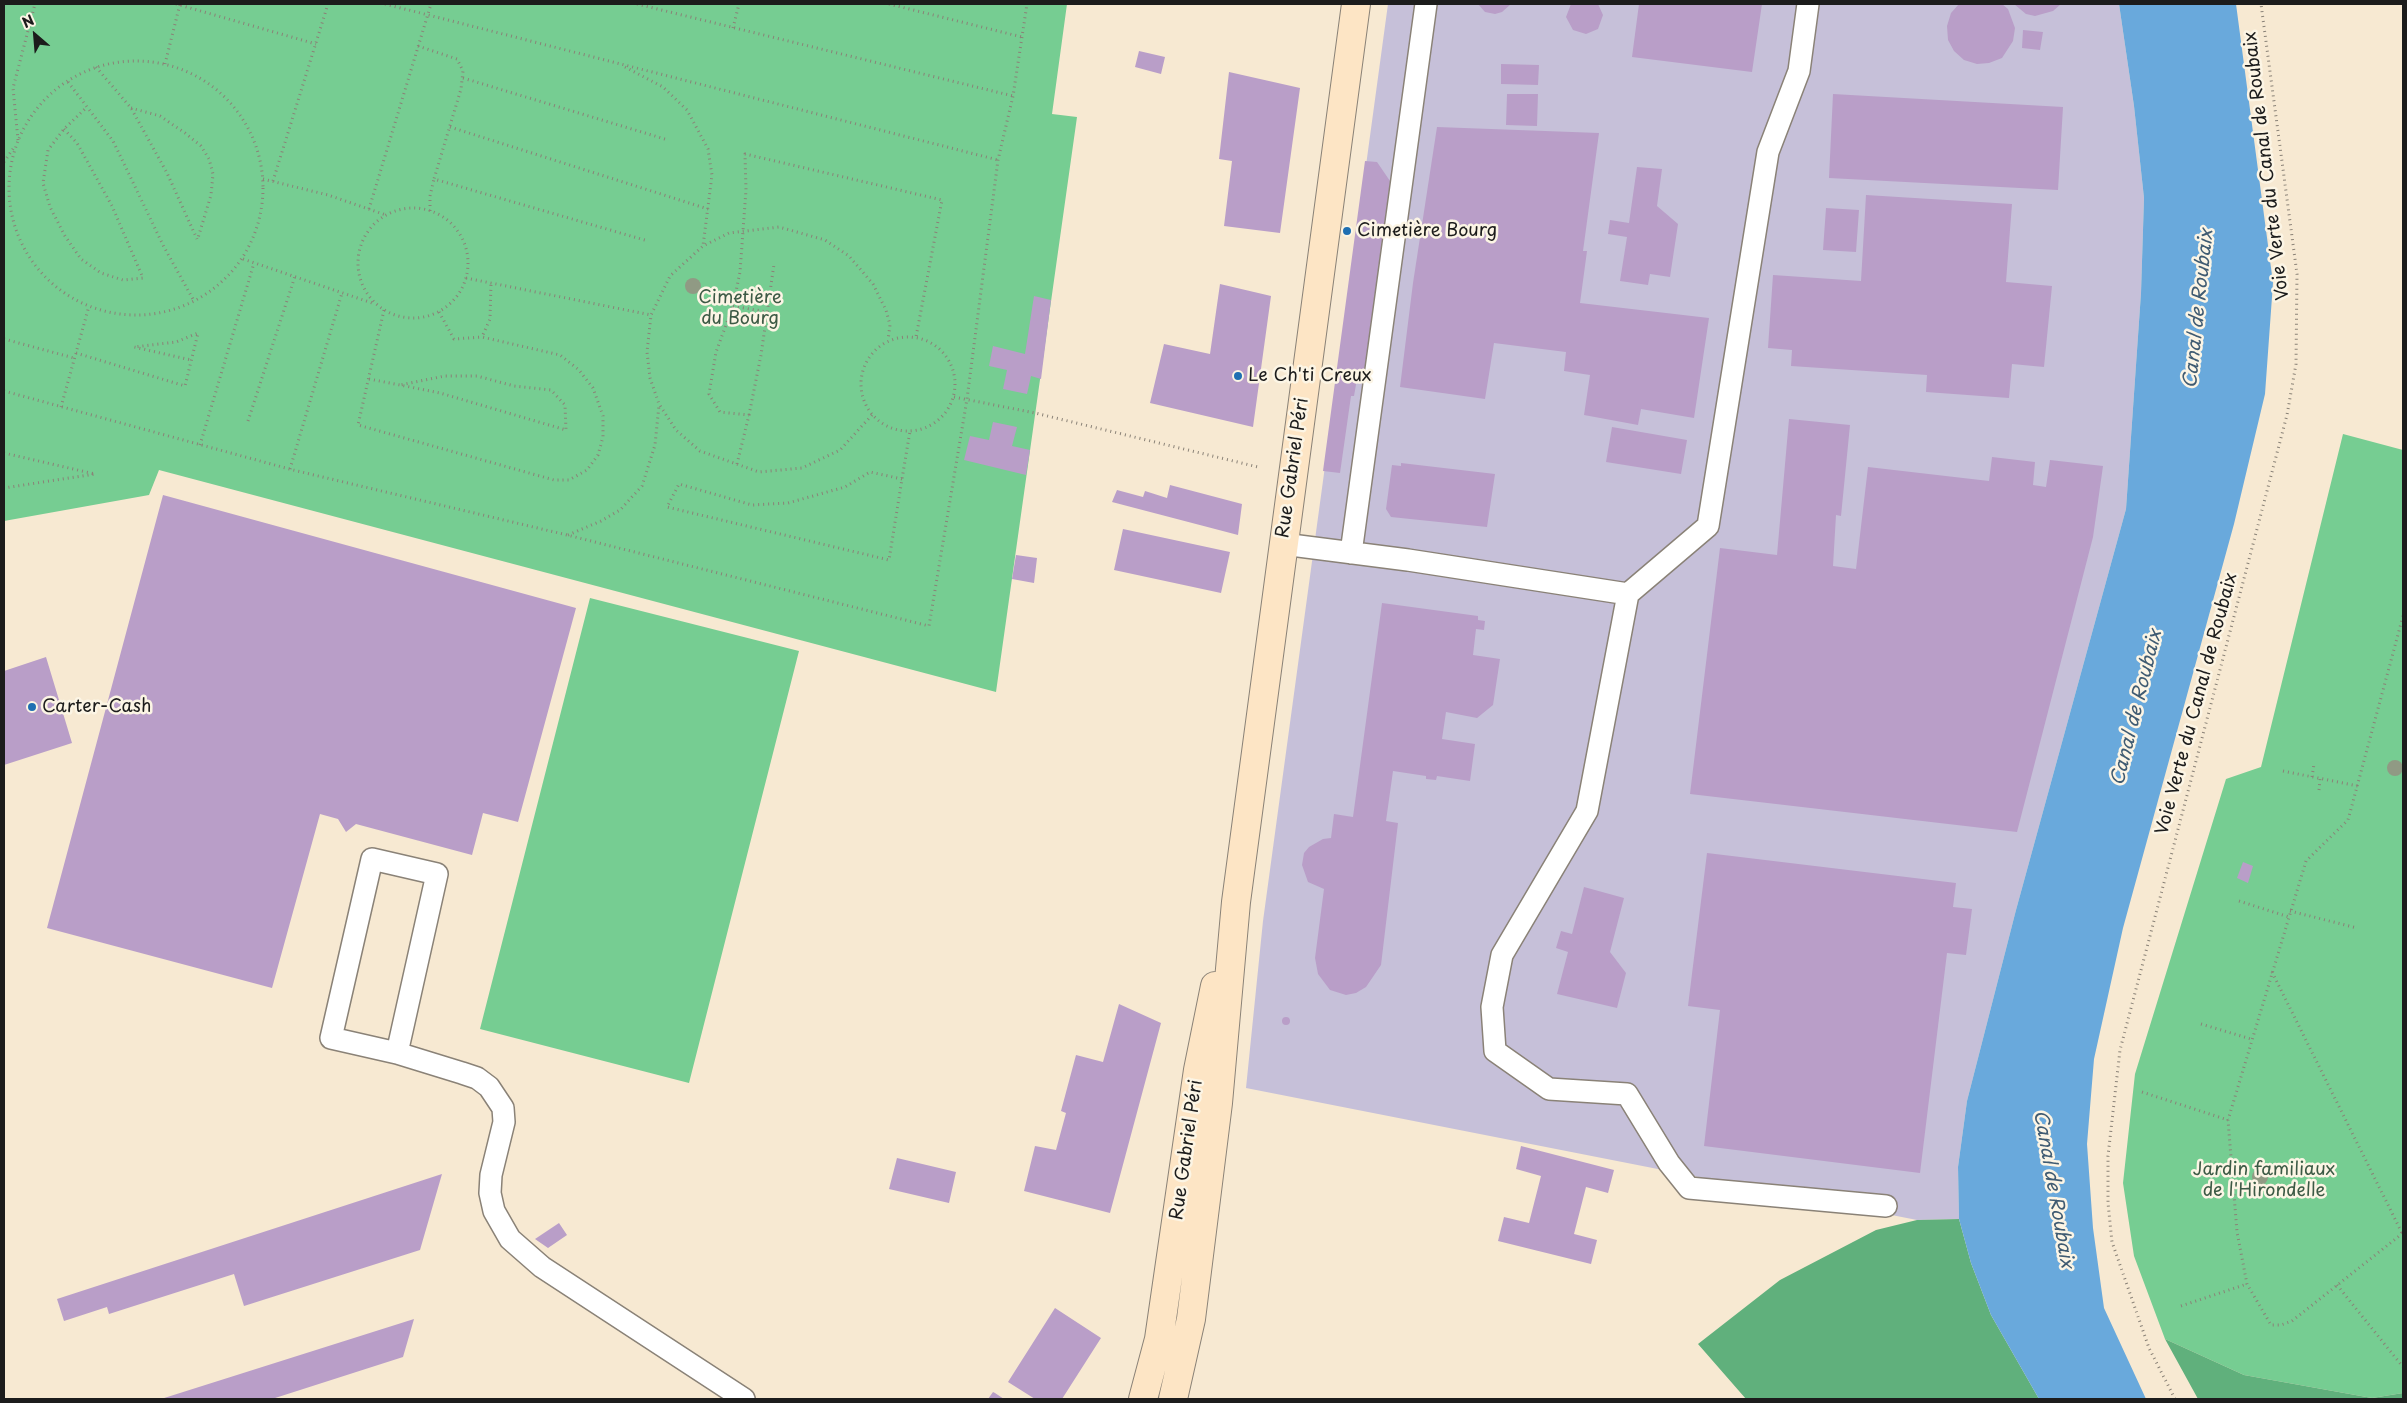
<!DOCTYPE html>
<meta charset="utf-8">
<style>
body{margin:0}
#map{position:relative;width:2407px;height:1403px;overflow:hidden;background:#f7e9d2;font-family:"Playpen Sans",sans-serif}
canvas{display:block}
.frame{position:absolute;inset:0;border:5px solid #1c1c1c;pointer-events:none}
.north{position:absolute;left:10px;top:10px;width:50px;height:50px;-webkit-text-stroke:4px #fcf5e5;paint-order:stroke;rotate:333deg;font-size:14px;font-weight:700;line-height:20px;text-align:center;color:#1c1c1c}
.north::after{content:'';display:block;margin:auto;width:18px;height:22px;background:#1c1c1c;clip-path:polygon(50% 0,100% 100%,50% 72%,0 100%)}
</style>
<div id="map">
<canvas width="2407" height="1403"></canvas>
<div class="frame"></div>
<div class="north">N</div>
</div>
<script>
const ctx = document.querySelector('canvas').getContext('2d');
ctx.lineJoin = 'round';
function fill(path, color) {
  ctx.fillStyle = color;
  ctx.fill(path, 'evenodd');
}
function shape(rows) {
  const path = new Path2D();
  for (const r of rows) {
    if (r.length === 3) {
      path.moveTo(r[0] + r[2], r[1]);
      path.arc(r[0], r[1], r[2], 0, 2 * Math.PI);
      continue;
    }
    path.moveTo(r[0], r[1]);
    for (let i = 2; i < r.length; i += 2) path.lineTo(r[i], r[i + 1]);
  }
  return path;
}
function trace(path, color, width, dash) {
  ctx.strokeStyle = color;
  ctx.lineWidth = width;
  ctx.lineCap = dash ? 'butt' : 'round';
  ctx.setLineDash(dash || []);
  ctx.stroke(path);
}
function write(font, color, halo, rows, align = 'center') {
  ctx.font = font + ' "Playpen Sans",sans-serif';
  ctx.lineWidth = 5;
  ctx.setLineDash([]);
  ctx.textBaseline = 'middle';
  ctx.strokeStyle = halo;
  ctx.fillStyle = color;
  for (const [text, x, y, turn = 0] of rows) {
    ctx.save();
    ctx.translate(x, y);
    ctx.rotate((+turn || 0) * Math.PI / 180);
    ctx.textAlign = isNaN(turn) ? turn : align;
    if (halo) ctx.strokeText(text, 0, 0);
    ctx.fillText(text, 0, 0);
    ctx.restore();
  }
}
fill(shape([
 [1388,4,2119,4,2134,106,2144,198,2141,293,2126,509,2016,910,1967,1101,1958,1167,1959,1219,1917,1220,1246,1088,1263,921]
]), '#c6c0d9');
fill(shape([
 [4,4,1067,4,1052,114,1077,117,996,692,159,470,149,495,4,521],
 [2343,434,2403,450,2403,1393,2372,1398,2244,1375,2165,1339,2134,1256,2123,1183,2135,1074,2226,779,2261,767],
 [590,598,799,651,689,1083,480,1029]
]), '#76cd92');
fill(shape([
 [1959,1219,1971,1263,1991,1315,2039,1399,1746,1399,1698,1344,1780,1280,1876,1230,1917,1220],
 [2165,1339,2244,1375,2372,1398,2403,1393,2403,1399,2198,1399]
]), '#60b07c');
fill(shape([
 [2119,4,2236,4,2273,283,2265,394,2234,524,2123,928,2094,1059,2087,1144,2093,1228,2104,1308,2146,1399,2039,1399,1991,1315,1971,1263,1959,1219,1958,1167,1967,1101,2016,910,2126,509,2141,293,2144,198,2134,106]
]), '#69a9dc');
fill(shape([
 [1478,4,1511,4,1502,12,1495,14,1485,12],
 [1571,4,1598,4,1603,15,1598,29,1586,34,1573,30,1566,17],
 [1639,4,1762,4,1752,72,1632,57],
 [1959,4,2002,4,2008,9,2015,28,2013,41,2002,58,1989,63,1977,64,1964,60,1954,51,1948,40,1947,26,1951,13],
 [2014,4,2061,4,2053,11,2035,16,2026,14],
 [2023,30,2043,32,2040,50,2022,48],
 [1139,51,1165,57,1161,74,1135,67],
 [1501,64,1539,65,1538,85,1501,84],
 [1229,72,1300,88,1280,233,1224,226,1232,161,1219,159],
 [1507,94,1538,94,1537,126,1506,125],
 [1833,94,2063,107,2058,190,1829,178],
 [1437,127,1599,133,1583,251,1587,251,1580,303,1709,318,1694,418,1641,409,1638,425,1584,415,1590,375,1564,371,1566,352,1494,343,1485,399,1400,387,1413,283],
 [1365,161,1377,162,1390,181,1363,380,1357,379,1354,396,1351,396,1340,473,1323,471],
 [1637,167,1662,169,1657,206,1678,224,1670,277,1650,274,1648,285,1620,281,1627,237,1608,234,1610,220,1629,223],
 [1866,195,2012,204,2006,282,2052,286,2044,367,2012,364,2009,398,1926,392,1927,375,1791,366,1792,350,1768,348,1773,275,1861,281],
 [1826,208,1859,210,1856,252,1823,250],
 [1220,284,1271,296,1253,427,1150,403,1164,344,1210,354],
 [1034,296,1051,300,1041,379,1031,376,1027,394,1003,389,1007,370,989,366,993,346,1025,354],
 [1789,419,1850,425,1841,516,1836,515,1833,566,1856,569,1868,467,1989,481,1992,457,2035,462,2033,485,2046,487,2050,460,2103,466,2093,537,2017,832,1690,794,1720,548,1777,555],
 [993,422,1017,427,1012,446,1030,450,1026,475,964,460,970,436,989,440],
 [1612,427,1687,440,1681,474,1606,462],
 [1401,463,1495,474,1487,527,1391,517,1386,509,1392,465,1401,466],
 [1170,485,1242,504,1238,535,1112,502,1117,490,1143,497,1145,491,1167,498],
 [163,495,576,608,518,822,483,813,472,855,356,824,346,832,338,819,320,814,272,988,47,928],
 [1123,529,1230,552,1221,593,1114,570],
 [1016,555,1037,558,1034,583,1012,579],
 [1382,603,1478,616,1478,620,1485,621,1484,630,1476,629,1473,655,1500,659,1493,705,1477,718,1446,712,1442,739,1475,744,1470,781,1437,776,1436,780,1426,779,1426,776,1393,771,1386,821,1398,823,1381,965,1366,987,1356,993,1346,995,1330,990,1318,974,1315,958,1324,889,1308,882,1302,865,1304,853,1309,847,1323,839,1331,838,1334,814,1353,817],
 [46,657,72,743,4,765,4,671],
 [1707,853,1956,883,1953,907,1972,909,1966,955,1947,953,1920,1173,1704,1146,1720,1010,1688,1006],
 [2243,862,2253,866,2248,883,2237,878],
 [1584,887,1624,898,1610,952,1626,973,1617,1008,1557,994,1568,952,1556,948,1561,931,1572,934],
 [1119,1004,1161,1023,1110,1213,1024,1191,1035,1146,1056,1150,1066,1113,1061,1111,1076,1055,1103,1062],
 [1286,1021,4],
 [1521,1146,1614,1170,1608,1193,1586,1187,1574,1234,1597,1240,1591,1264,1498,1241,1504,1217,1529,1223,1541,1176,1516,1169],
 [897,1158,956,1172,949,1203,889,1189],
 [442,1174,420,1250,244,1306,234,1274,109,1314,107,1307,64,1321,57,1299],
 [559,1223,567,1235,548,1248,535,1239],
 [1055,1308,1101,1338,1062,1399,1035,1399,1008,1382],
 [414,1319,403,1357,272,1399,161,1399],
 [993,1392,995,1393,1004,1399,988,1399]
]), '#b99ec8');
const service = shape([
 [1808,4,1799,71,1768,152,1708,526,1628,594,1587,811,1502,955,1492,1007,1495,1051,1549,1089,1627,1094,1669,1163,1689,1188,1886,1206],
 [1283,544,1408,560,1628,594],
 [1351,553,1426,4],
 [397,1053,437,874,372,859,331,1038,397,1053,462,1073,477,1078,489,1087,503,1108,504,1122,491,1175,490,1193,494,1211,510,1239,542,1267,744,1399]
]);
const secondary = shape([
 [1143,1399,1159,1339,1198,1070,1215,986],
 [1173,1399,1191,1319,1218,1103,1236,902,1356,4]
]);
trace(service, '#8a8277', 24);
trace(secondary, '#8a8277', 30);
trace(shape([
 [176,4,316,44],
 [385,4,998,160],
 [637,4,1013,96],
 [889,4,1022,37],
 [733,28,739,4],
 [418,46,457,59,463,71,461,89,434,179,648,241],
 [136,188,127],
 [165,64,180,4],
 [96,67,131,108,167,173,197,239],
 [625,67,663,87,687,110,708,149,712,175,703,246],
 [463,78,668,140],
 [68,82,113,141,164,247,194,301],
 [131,108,160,116,185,133,201,146,209,159,213,174,211,195,198,238],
 [450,127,708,209],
 [64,129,77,143,112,206,143,278,123,280,101,273,81,259,65,236,50,207,43,183,48,150,64,129,87,107],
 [18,140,13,88,35,4],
 [4,162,15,146],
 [263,179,328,195,386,215],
 [273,181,328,4],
 [413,263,55],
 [369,209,431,4],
 [430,211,430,196,434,179],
 [243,259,375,304],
 [466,278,651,315],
 [733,306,767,312],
 [384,310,358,425,554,480,569,480,587,470,598,455,603,437,603,416,593,388,579,370,560,355,482,337,490,319,491,282],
 [439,312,454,339,482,337],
 [908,384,47],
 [4,339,74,358],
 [76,353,185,386,198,333,176,342,134,347,191,360],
 [369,379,400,385,440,393,566,430,565,405,551,390,514,386,477,376,445,376,400,385],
 [4,391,293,470,567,535,929,626,967,399,998,160,1013,96,1027,4],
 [954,397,1035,413,1258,467],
 [61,407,89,306],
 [749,415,761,355,774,264],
 [872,415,840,450,802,468,759,472,700,451,676,430,659,404,650,378,647,352,651,315,670,276,703,246,729,233,779,227,825,240,849,256,873,284,886,310,890,325,888,340],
 [248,421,295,276],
 [200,445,254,263],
 [4,453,95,474,4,488],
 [737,464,749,415,720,412,709,394,716,352,733,306,740,272,746,190,745,154,942,200,916,337],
 [290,469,342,293],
 [902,479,870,472,845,487,788,503,752,505,679,484,667,507,889,560,902,479,910,431],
 [568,535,601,521,620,510,642,486,655,445,659,405],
 [2403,616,2348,820,2306,861,2228,1120,2237,1232,2247,1284,2271,1325,2281,1325,2292,1321,2403,1233],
 [2283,771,2358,786],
 [2312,777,2314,764],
 [2319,790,2320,779],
 [2239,901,2289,917],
 [2290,911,2357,928],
 [2272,972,2402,1233],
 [2201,1024,2251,1039],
 [2142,1092,2228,1120],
 [2337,1285,2403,1367],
 [2181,1306,2247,1284],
 [2175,1399,2149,1348,2112,1242,2108,1203,2108,1156,2120,1050,2287,415,2296,364,2297,274,2261,4]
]), '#8a8277', 3, [1, 4]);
trace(service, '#fff', 21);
trace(secondary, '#fde5c5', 28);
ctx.fillStyle = '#909a84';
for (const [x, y] of [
 [693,286],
 [2395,768],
 [2260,1177]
]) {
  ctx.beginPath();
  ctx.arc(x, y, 8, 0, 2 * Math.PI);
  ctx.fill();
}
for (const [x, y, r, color] of [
 [1347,231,5,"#1f6fb2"],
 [1238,376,5,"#1f6fb2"],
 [32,707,5,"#1f6fb2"]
]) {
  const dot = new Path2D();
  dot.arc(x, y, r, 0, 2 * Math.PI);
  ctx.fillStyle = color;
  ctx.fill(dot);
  trace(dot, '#fcf5e5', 2);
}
write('18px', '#1c1c1c', '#fcf5e5', [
 ["Voie Verte du Canal de Roubaix",2267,166,-97],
 ["Rue Gabriel Péri",1293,468,-82],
 ["Voie Verte du Canal de Roubaix",2197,704,-75],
 ["Rue Gabriel Péri",1187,1150,-82]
]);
write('18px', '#1c1c1c', '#fcf5e5', [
 ["Cimetière Bourg",1357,231],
 ["Le Ch'ti Creux",1248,376],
 ["Carter-Cash",42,707]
], 'left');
write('18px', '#3c5a45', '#fcf5e5', [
 ["Cimetière",740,298],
 ["du Bourg",740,319],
 ["Jardin familiaux",2264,1170],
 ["de l'Hirondelle",2264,1191]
]);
write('italic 19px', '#3f5b72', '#fcf5e5', [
 ["Canal de Roubaix",2199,309,-84],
 ["Canal de Roubaix",2137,708,-76],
 ["Canal de Roubaix",2053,1189,80]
]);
</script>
